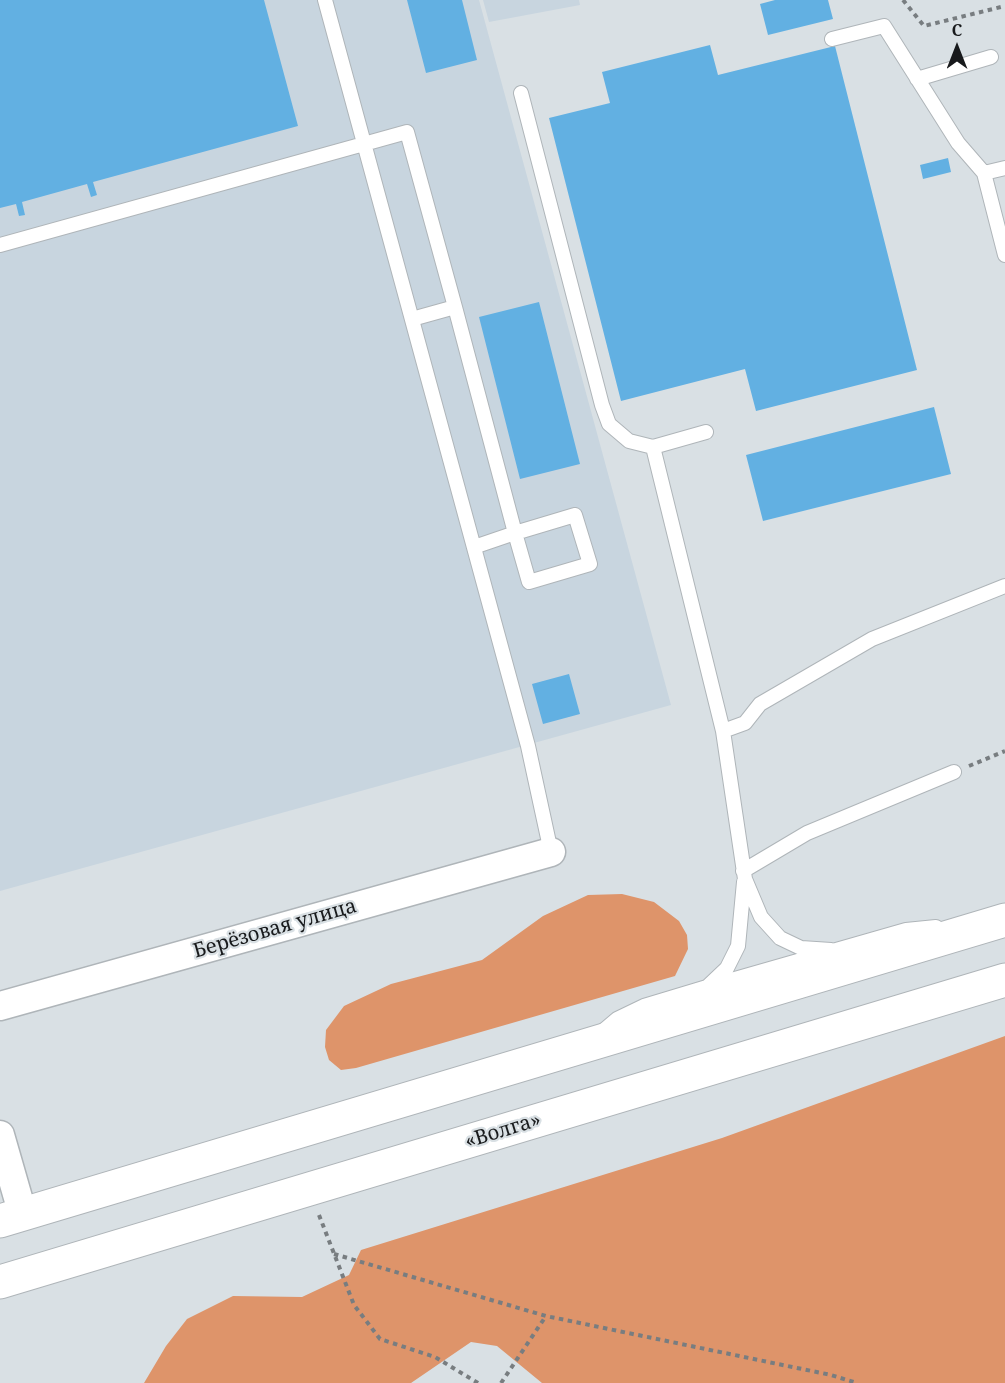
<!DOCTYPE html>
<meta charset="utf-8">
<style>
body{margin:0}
#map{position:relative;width:1005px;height:1383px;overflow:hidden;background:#d9e0e4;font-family:"Noto Serif",serif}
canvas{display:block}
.north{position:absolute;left:927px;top:18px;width:60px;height:60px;-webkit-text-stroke:4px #d9e0e4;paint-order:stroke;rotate:0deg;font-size:16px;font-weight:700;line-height:24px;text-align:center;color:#181a1c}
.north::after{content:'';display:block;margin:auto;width:21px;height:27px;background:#181a1c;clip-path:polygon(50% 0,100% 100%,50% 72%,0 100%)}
</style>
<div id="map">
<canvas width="1005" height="1383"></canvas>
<div class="north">С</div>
</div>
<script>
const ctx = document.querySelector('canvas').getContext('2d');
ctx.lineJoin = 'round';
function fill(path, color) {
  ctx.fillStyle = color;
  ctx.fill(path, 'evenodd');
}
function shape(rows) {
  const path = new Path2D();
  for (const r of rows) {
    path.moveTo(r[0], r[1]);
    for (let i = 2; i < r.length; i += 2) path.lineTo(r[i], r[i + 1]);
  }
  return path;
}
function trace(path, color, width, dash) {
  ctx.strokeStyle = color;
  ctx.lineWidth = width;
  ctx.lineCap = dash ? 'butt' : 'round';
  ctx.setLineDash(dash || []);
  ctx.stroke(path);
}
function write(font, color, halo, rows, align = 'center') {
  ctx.font = font + ' "Noto Serif",serif';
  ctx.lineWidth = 4.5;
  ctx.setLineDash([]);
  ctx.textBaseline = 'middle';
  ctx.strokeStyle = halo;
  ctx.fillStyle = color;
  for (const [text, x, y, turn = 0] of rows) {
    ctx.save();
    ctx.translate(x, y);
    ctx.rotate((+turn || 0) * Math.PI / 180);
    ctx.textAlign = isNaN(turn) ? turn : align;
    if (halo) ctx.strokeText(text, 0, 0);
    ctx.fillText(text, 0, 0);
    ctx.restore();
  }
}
fill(shape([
 [0,0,479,0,671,705,0,891],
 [483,0,579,0,580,5,489,22]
]), '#c8d5df');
fill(shape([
 [622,894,654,902,679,921,687,935,688,949,675,976,356,1068,341,1070,329,1060,325,1047,326,1030,344,1006,391,984,482,960,543,916,588,895],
 [1005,1036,1005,1383,542,1383,497,1346,471,1342,411,1383,144,1383,166,1346,187,1319,233,1296,302,1297,349,1275,361,1250,722,1138]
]), '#de946a');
fill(shape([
 [0,0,264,0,298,126,93,182,97,195,91,197,87,184,22,202,25,215,19,216,16,204,0,208],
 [407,0,462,0,477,60,426,73],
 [775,0,828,0,833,19,768,35,760,4],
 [710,45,718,75,835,46,917,370,756,411,745,369,621,401,549,118,610,103,602,72],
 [948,158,951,172,923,179,920,165],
 [539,302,580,464,520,479,479,317],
 [934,407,951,474,763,521,746,455],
 [569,674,580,714,543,724,532,684]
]), '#62b0e2');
const service = shape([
 [325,0,528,746,551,852],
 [832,39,884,26,958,143,984,173,1005,255],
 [917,79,991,57],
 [521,93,602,405,609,424,629,441,653,447],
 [984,173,1005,168],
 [0,245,407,132,455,307,412,319],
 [455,307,515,533,474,547],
 [706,432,653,447,723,731,745,879,761,917,780,938,801,948,831,950],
 [575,515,590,564,529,582,515,533,575,515],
 [723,731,745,723,760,704,872,639,1005,586],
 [743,871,807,833,954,772],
 [707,987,906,930,936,927],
 [604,1030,617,1019,644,1006,707,987,727,968,738,946,744,882]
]);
const minor = shape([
 [0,1006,551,852],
 [0,1135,23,1215]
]);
const trunk = shape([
 [0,1221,1005,920],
 [0,1282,1005,980]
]);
trace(service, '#afb5b9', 16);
trace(minor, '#afb5b9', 31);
trace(trunk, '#afb5b9', 35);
trace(shape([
 [903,0,924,26,1005,6],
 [969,766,1005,751],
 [319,1215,354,1305,380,1339,435,1357,478,1383],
 [334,1254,546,1316,831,1375,857,1383],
 [501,1383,546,1316]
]), '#787d80', 4, [4.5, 4.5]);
trace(service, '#fff', 14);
trace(minor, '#fff', 28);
trace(trunk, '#fff', 33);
write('20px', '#181a1c', '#d9e0e4', [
 ["Берёзовая улица",275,929,-16],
 ["«Волга»",503,1131,-17]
]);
</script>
